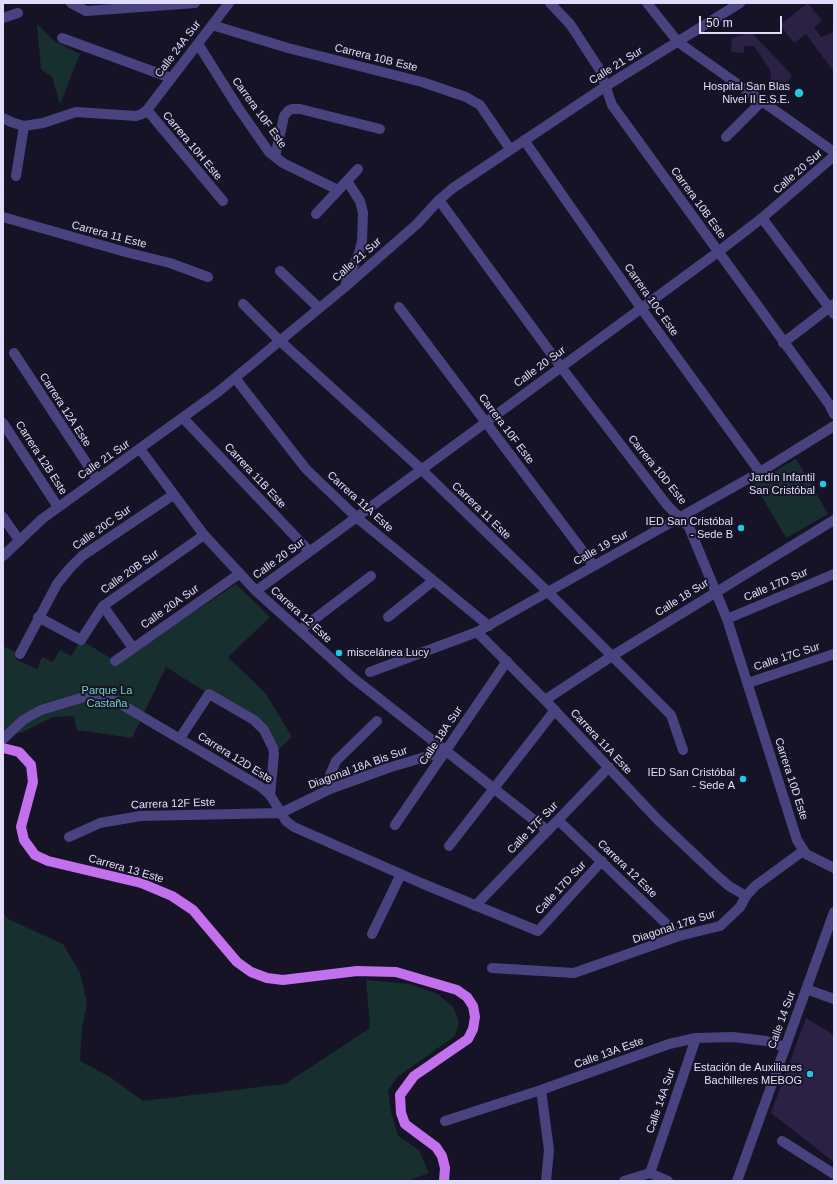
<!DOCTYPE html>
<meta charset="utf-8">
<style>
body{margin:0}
#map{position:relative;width:837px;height:1184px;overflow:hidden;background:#171326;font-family:Arial,sans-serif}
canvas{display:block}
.frame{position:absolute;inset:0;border:4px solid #e1dcfb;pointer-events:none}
.scale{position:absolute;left:699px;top:16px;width:83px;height:18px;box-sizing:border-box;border:2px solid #e1dcfb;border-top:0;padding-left:5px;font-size:12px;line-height:14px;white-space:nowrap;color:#e1dcfb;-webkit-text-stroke:3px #171326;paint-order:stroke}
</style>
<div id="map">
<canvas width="837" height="1184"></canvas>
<div class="frame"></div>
<div class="scale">50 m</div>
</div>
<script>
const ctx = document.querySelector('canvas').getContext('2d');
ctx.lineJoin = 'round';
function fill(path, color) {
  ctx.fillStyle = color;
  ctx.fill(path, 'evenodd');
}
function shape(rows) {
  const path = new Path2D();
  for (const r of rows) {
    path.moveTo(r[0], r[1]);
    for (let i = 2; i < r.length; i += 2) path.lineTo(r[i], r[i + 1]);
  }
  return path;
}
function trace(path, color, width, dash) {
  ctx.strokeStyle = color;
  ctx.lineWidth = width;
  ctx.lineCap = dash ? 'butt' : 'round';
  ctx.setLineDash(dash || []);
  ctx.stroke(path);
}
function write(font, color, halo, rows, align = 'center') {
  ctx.font = font + ' Arial,sans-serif';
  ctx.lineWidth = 4;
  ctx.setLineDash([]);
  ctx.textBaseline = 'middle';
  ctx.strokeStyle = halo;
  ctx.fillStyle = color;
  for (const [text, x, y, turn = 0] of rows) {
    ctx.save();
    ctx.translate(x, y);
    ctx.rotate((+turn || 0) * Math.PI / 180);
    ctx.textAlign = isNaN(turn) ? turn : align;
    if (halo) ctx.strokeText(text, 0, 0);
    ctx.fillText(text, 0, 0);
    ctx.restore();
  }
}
fill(shape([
 [37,24,54,41,80,54,60,104,52,77,41,69],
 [796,459,828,514,786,538,754,483],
 [236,584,270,617,228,657,266,694,292,737,274,754,268,735,209,694,166,667,132,738,77,730,74,716,53,717,23,732,3,735,3,646,20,654,15,659,37,669,42,657,53,662,60,650,71,656,81,640,115,661,121,661],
 [3,913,8,919,63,944,80,973,87,1003,82,1027,80,1061,110,1077,143,1101,285,1084,370,1028,366,980,410,984,438,994,453,1007,459,1022,455,1036,397,1077,388,1091,391,1112,398,1136,419,1150,429,1173,407,1181,3,1181]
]), '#172f2f');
fill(shape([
 [808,3,822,21,814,27,821,37,833,32,832,30,834,28,834,72,806,34,794,43,780,25],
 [751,32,792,75,786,85,772,86,770,70,754,46,744,46,744,53,731,52,732,38],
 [806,1018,834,1035,834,1162,771,1113]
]), '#2a2145');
trace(shape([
 [71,3,86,11,195,3],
 [550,3,570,24,600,70,612,105,829,404,834,414],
 [647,3,678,42,834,152],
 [3,18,18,13],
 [212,25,288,48,422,82,466,97,480,105,510,149],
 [62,38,171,78],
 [198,44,239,109,269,152,283,163,338,190],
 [147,110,223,201],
 [3,118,11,122,24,126,43,123,76,112,136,116,142,114,147,110,229,3],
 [726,137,762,101],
 [524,140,641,308,760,472],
 [275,157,284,116,288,111,292,109,300,109,380,129],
 [16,176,24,126],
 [439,200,561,367,667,505,689,527,727,619,797,840,806,854,834,868],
 [316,214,358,169],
 [3,217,129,253,170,263,208,277],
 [762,218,834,314],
 [280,271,319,308],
 [346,283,359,253,362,241,363,213,360,201,347,181],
 [243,304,279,340,421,469,548,592,671,715,683,750],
 [399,307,594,566],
 [783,343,834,304],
 [14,353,97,479],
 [235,378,306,469,356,517,489,626],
 [183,418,309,551],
 [3,423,58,507],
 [140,449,204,535,256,591,353,678,548,831],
 [3,517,19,540],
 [3,556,42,519,218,392,345,287,417,224,439,200,453,188,606,86,740,3],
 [256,591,718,252,762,218,834,156],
 [103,606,133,648],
 [38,617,81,640,103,606,204,535],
 [388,617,433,581],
 [727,619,834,574],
 [300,630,371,576],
 [477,632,545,700,658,820,714,873,729,886,746,896],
 [20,654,57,584,70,568,82,556,173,495],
 [115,661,239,574],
 [370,672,477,632,760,472,834,426],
 [748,683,834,654],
 [545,700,612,656,834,520],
 [180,738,209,694,254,720,264,730,273,748,274,754,270,795],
 [3,739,23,720,41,710,91,695,109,697,261,787,270,795,286,821,294,827,421,883,538,931,602,861],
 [330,789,330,775,336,761,377,721],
 [558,820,679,936],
 [395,825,507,661],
 [69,837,100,823,140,816,281,813,330,789,388,768,445,751],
 [449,846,555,710],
 [475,906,609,767],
 [372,934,401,874],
 [492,968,574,973,679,936,720,926,740,907,746,896,755,886,803,851],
 [806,989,834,999],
 [541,1090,549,1150,546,1181],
 [445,1121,541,1090,669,1044,696,1038,733,1037,766,1041,785,1047],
 [782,1141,834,1174],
 [650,1173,696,1038],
 [650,1173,668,1181],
 [624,1181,650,1173],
 [737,1181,834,912]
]), '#48437f', 10);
trace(shape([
 [3,748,19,752,31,765,33,782,21,827,24,840,35,855,48,861,141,883,172,896,193,910,237,962,251,972,267,978,283,980,357,971,396,972,457,990,467,997,473,1006,475,1017,473,1029,468,1039,414,1076,400,1095,401,1113,405,1124,436,1147,442,1156,445,1168,444,1181]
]), '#c370ee', 10);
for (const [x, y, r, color] of [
 [799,93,5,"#1fc9e4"],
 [823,484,4,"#1fc9e4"],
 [741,528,4,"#1fc9e4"],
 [339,653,4,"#1fc9e4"],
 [743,779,4,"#1fc9e4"],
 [810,1074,4,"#1fc9e4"]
]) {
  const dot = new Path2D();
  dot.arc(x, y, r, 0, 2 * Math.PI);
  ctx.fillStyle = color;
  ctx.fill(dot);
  trace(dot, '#171326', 1.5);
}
write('11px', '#e1dcfb', '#171326', [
 ["Calle 24A Sur",178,49,-53],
 ["Carrera 10B Este",376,58,14],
 ["Calle 21 Sur",616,66,-32],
 ["Carrera 10F Este",259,113,54],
 ["Carrera 10H Este",192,146,50],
 ["Calle 20 Sur",798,172,-41],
 ["Carrera 10B Este",698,203,54],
 ["Carrera 11 Este",109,235,15],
 ["Calle 21 Sur",357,260,-41],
 ["Carrera 10C Este",651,300,55],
 ["Calle 20 Sur",540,367,-36],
 ["Carrera 12A Este",65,410,57],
 ["Carrera 10F Este",506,429,53],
 ["Carrera 12B Este",41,458,57],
 ["Calle 21 Sur",104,460,-35],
 ["Carrera 10D Este",657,470,51],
 ["Carrera 11B Este",255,476,47],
 ["Carrera 11A Este",360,502,42],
 ["Carrera 11 Este",481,511,44],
 ["Calle 20C Sur",102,528,-35],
 ["Calle 19 Sur",601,548,-29],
 ["Calle 20 Sur",279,559,-36],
 ["Calle 20B Sur",130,572,-35],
 ["Calle 17D Sur",776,585,-23],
 ["Calle 18 Sur",682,598,-32],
 ["Calle 20A Sur",170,607,-35],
 ["Carrera 12 Este",301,615,42],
 ["Calle 17C Sur",787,657,-18],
 ["Calle 18A Sur",441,736,-56],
 ["Carrera 11A Este",601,742,47],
 ["Carrera 12D Este",235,758,32],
 ["Diagonal 18A Bis Sur",358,768,-20],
 ["Carrera 10D Este",791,779,72],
 ["Carrera 12F Este",173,804,-2],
 ["Calle 17F Sur",533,828,-46],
 ["Carrera 13 Este",126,869,16],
 ["Carrera 12 Este",627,869,44],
 ["Calle 17D Sur",561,888,-47],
 ["Diagonal 17B Sur",674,927,-18],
 ["Calle 14 Sur",782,1020,-70],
 ["Calle 13A Este",609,1053,-20],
 ["Calle 14A Sur",661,1101,-71]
]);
write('11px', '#e1dcfb', '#171326', [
 ["Hospital San Blas",790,87],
 ["Nivel II E.S.E.",790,100],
 ["Jardín Infantil",815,478],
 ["San Cristóbal",815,491],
 ["IED San Cristóbal",733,522],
 ["- Sede B",733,535],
 ["miscelánea Lucy",347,653,"left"],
 ["IED San Cristóbal",735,773],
 ["- Sede A",735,786],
 ["Estación de Auxiliares",802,1068],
 ["Bachilleres MEBOG",802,1081]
], 'right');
write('11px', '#70d3be', '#171326', [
 ["Parque La",107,691],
 ["Castaña",107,704]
]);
</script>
